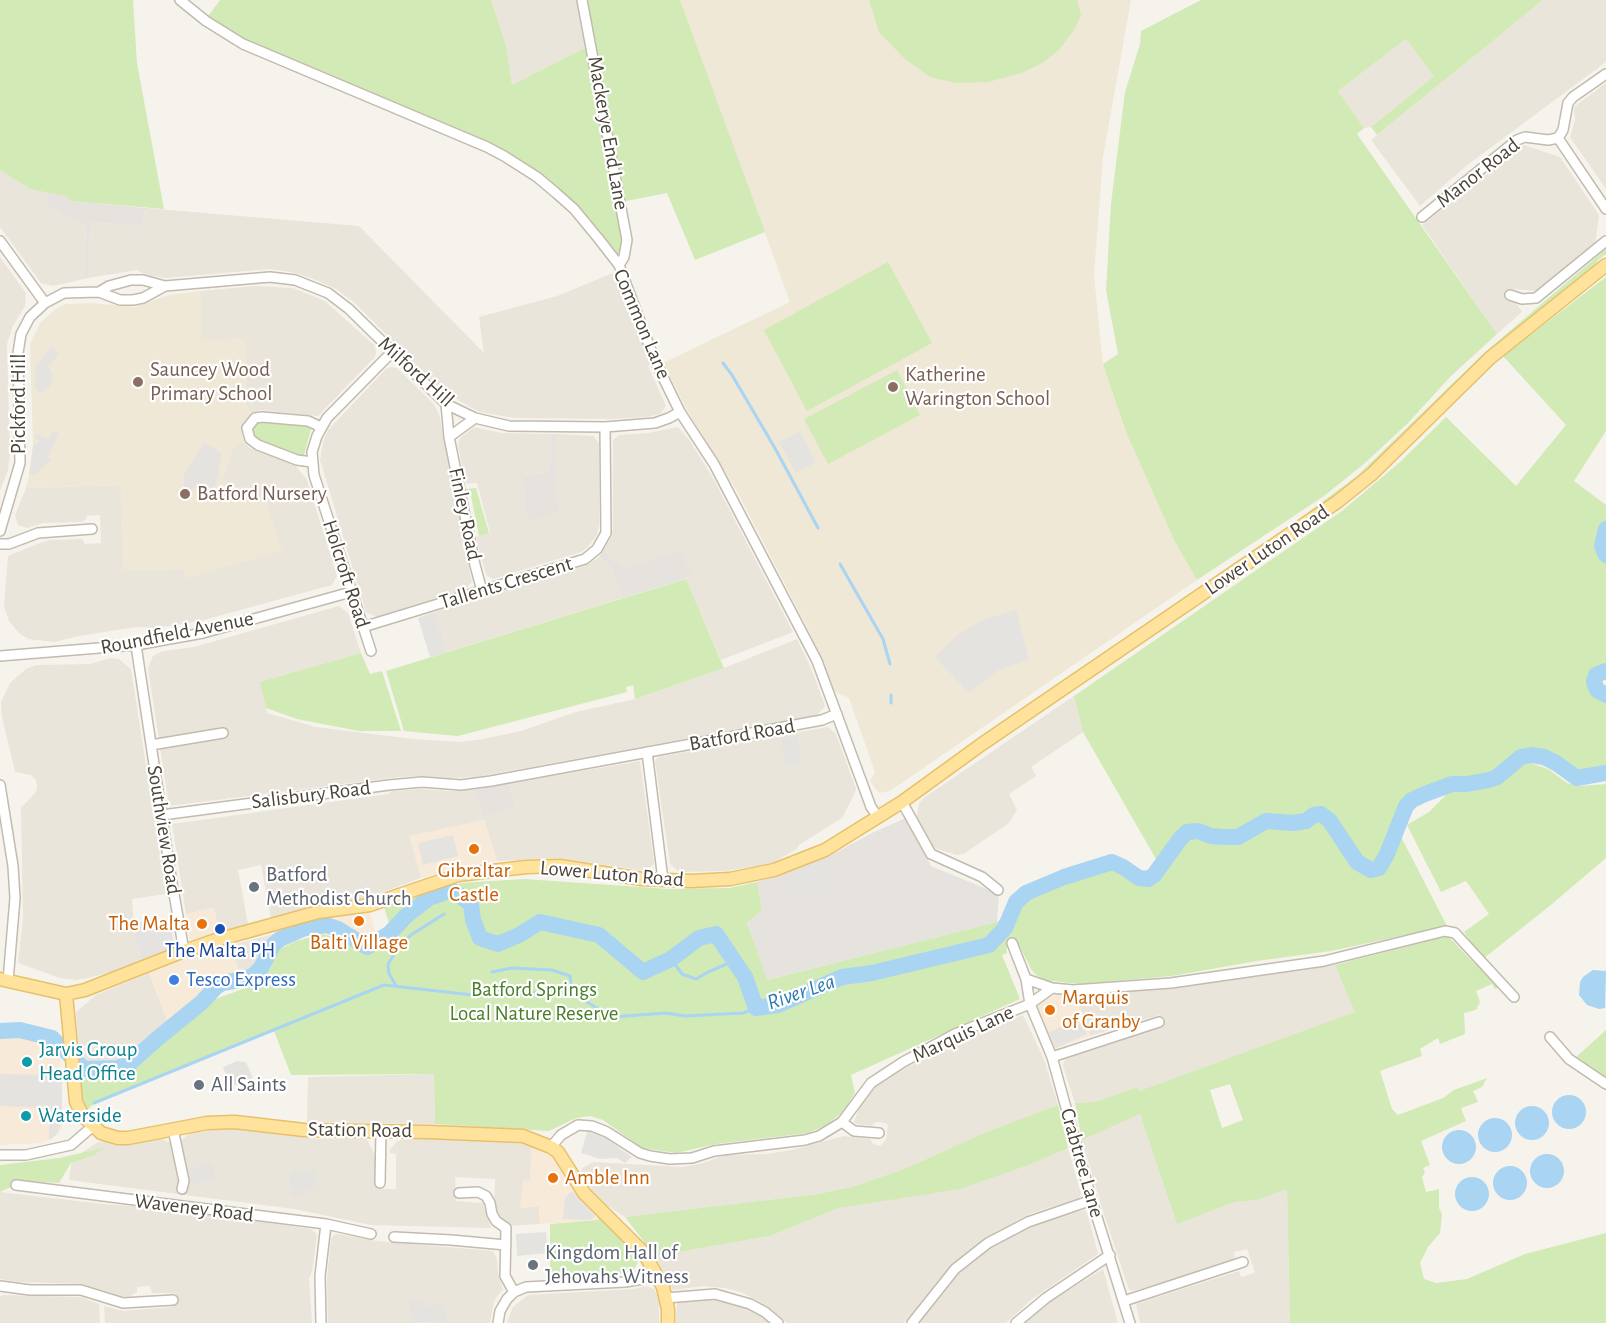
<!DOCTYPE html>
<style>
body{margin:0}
canvas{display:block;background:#f6f3ec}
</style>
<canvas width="1606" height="1323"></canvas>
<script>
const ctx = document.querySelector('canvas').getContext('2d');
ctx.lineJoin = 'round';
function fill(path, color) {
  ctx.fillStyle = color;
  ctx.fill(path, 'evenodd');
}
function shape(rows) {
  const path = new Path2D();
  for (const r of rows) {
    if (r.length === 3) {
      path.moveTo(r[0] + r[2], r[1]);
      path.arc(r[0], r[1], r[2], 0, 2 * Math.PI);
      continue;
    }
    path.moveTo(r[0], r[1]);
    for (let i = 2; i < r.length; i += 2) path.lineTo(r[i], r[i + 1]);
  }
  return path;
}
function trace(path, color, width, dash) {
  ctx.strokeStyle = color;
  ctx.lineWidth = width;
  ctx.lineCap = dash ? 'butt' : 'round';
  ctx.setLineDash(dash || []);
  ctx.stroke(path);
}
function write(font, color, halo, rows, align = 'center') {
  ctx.font = font + ' "Alegreya Sans",sans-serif';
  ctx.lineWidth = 4.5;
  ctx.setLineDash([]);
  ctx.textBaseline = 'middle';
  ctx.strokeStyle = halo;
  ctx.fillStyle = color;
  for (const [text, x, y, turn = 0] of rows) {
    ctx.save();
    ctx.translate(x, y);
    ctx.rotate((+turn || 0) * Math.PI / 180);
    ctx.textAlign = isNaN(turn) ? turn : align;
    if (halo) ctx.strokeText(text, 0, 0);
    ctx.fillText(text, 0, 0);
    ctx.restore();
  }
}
fill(shape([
 [491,0,578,0,589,46,512,85,506,45],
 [1543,0,1606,0,1606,62,1470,163,1420,206,1371,140],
 [1406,39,1434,76,1371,127,1364,128,1338,91],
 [1606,83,1606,189,1570,137,1575,120,1574,107],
 [1524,145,1560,157,1599,215,1595,245,1538,291,1511,289,1508,296,1514,299,1522,312,1497,334,1422,225],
 [0,170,30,189,48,192,45,204,69,218,86,223,84,279,53,286,41,283,0,227],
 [145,208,359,226,484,353,479,317,557,296,615,272,653,365,648,366,666,406,660,414,647,417,612,419,514,418,479,412,441,390,355,303,336,289,314,279,291,272,270,269,165,278,146,275,137,270,88,278,88,249,92,222,143,227],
 [0,257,26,293,25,306,13,326,7,344,10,453,8,470,0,491],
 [255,286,293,288,325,301,375,346,376,354,374,358,318,416,261,410,251,413,246,404,245,339,201,341,201,291],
 [391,367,397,368,433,403,439,414,472,582,465,589,376,617,366,612,320,460,323,442,328,430,386,369],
 [474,427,502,433,551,434,550,469,544,473,523,476,527,521,558,512,556,434,594,436,599,444,599,525,597,535,588,547,581,552,493,579,486,575,476,537,490,532,477,483,466,484,458,445,460,438],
 [678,427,690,441,714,480,793,632,721,660,686,579,691,577,677,553,626,569,603,551,611,538,613,530,613,440,619,435,648,433],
 [244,442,250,448,295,465,307,480,337,576,332,585,200,621,156,628,137,627,78,636,55,642,28,639,19,633,9,621,4,607,8,556,40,543,50,540,82,539,85,544,101,543,100,515,86,516,86,519,82,522,43,523,27,528,18,525,15,515,26,488,121,485,124,570,183,569,187,578,267,503,222,480,233,448],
 [599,557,611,567,623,598,447,652,435,612,572,570,589,564],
 [339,606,348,613,361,653,261,682,267,713,316,727,413,739,459,742,478,740,521,731,576,712,635,699,724,668,797,639,811,668,825,706,817,715,475,777,449,778,420,776,398,777,169,806,148,668,153,656,163,651,194,647],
 [110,658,119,659,131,669,166,894,132,899,135,938,142,960,116,971,88,978,76,980,60,978,18,963,23,919,21,808,36,792,37,786,36,780,31,775,15,772,2,717,1,702,10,683,26,669,36,665,90,664],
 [1074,696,1083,732,1031,767,1036,776,1009,794,1017,810,1009,823,965,853,957,855,937,849,932,846,928,842,917,816,919,803,925,797],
 [828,727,836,734,856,789,854,795,842,818,799,845,797,849,774,862,763,865,725,871,679,872,670,864,655,761,658,757],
 [640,761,654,864,646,871,558,858,497,861,484,820,410,836,421,878,383,892,365,898,311,906,271,918,261,865,238,870,248,924,219,932,214,908,186,914,172,824,388,794,392,791,420,789,453,791,472,790,484,818,515,808,509,783],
 [274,934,274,937,267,944,262,960,257,967,240,975,231,945],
 [1335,965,1356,1012,1139,1091,1137,1087,1095,1102,1075,1103,1063,1066,1065,1059,1163,1026,1159,1015,1090,1036,1076,996,1173,987],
 [149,973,168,1023,131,1057,123,1061,114,1063,84,1064,79,1062,76,1012,96,995],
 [1023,1015,1044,1059,1058,1105,986,1132,904,1169,852,1187,818,1194,625,1217,605,1204,579,1176,582,1168,593,1162,683,1167,703,1163,725,1155,767,1154,792,1150,844,1136,870,1139,873,1144,880,1146,886,1140,888,1125,885,1123,876,1122,872,1126,856,1124,854,1122,859,1109,874,1088,889,1077,956,1041],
 [434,1074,435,1124,307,1122,308,1077],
 [1140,1113,1177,1224,1235,1202,1257,1200,1287,1189,1290,1323,1140,1323,1136,1304,1239,1271,1241,1277,1255,1273,1247,1249,1234,1252,1236,1260,1133,1291,1129,1290,1102,1208,1082,1140],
 [233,1128,317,1139,366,1138,376,1157,377,1189,396,1189,396,1154,390,1153,390,1150,396,1142,401,1140,417,1138,511,1142,532,1146,530,1181,521,1208,539,1206,540,1224,510,1226,500,1218,494,1211,495,1179,455,1177,456,1201,483,1203,491,1228,371,1225,294,1209,69,1180,72,1159,98,1142,160,1138,168,1142,183,1139,190,1133],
 [1068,1148,1081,1194,1079,1198,1029,1214,984,1239,951,1266,904,1323,787,1323,767,1306,743,1293,725,1288,703,1286,673,1290,655,1256,770,1236,839,1208,883,1200,1031,1164],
 [0,1192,103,1204,164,1208,311,1229,317,1235,312,1272,309,1278,312,1323,105,1323,104,1306,123,1311,172,1307,178,1299,176,1294,172,1293,152,1293,150,1286,137,1287,137,1292,129,1297,121,1296,83,1284,18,1282,0,1279],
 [1084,1210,1087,1212,1098,1254,1032,1299,1006,1323,919,1323,960,1272,990,1248,1035,1224],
 [338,1234,377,1241,493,1251,497,1258,498,1273,503,1289,494,1301,490,1323,328,1323,327,1278,331,1239,334,1235],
 [1103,1269,1118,1323,1025,1323,1051,1301],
 [646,1286,654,1289,659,1298,659,1323,507,1323,513,1307,528,1295,633,1289],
 [3,1295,81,1297,99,1304,100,1323,0,1323,0,1297],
 [714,1298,737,1303,757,1312,772,1323,676,1323,677,1303,680,1301]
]), '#eae5da');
fill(shape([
 [484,820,497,861,463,866,421,878,409,836],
 [214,908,219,932,190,940,186,914],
 [370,912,377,940,362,938,325,918],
 [231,945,240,975,217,980,209,985,190,1006,168,1023,149,973,191,956],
 [1057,993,1076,994,1090,1036,1055,1049,1049,1039,1036,1008,1038,1002,1046,995],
 [0,1035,13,1035,48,1043,55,1048,60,1055,63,1123,61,1130,53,1138,42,1143,0,1145],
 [532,1146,548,1153,562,1169,569,1184,583,1202,599,1217,598,1220,540,1224,539,1206,520,1208,523,1181,530,1180]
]), '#f7ead8');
fill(shape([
 [48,192,66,196,70,201,145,208,143,227,92,222,88,249,88,278,84,279,86,224,69,218,45,204],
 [551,434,556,434,558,512,527,522,523,476,544,473,550,469],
 [603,551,626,569,681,551,691,577,623,598,611,567,599,557],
 [509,783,515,808,484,818,472,790],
 [908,817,931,866,999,894,997,922,766,980,747,921,762,910,757,882,784,874,833,854,872,833]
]), '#e6e2dd');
fill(shape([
 [680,0,1131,0,1103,157,1094,275,1103,364,1126,432,1175,542,1197,580,890,791,879,793,870,781,875,772,849,698,832,690,809,631,738,493,687,410,663,363,790,302],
 [201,291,201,340,245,339,246,404,251,413,243,423,242,433,244,442,233,448,222,480,267,503,282,551,186,578,183,569,124,570,121,485,26,488,30,471,33,446,30,344,40,323,56,309,65,304,92,303,135,307,169,295]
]), '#efe8d6');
fill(shape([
 [0,0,133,0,137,63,164,209,70,201,66,196,30,189,0,170],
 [220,0,491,0,506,45,512,85,589,46,624,242,621,253,617,256,566,197,529,166,516,157,462,132,276,54,243,38,208,16],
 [586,0,680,0,765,232,695,260,667,193,626,201],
 [869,0,1077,0,1081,15,1074,30,1060,49,1044,62,1022,73,988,82,956,83,930,77,904,58,879,32],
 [1201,0,1543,0,1377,135,1371,127,1434,76,1406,39,1338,91,1364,128,1357,134,1497,334,1451,376,1407,424,1365,463,1324,496,1197,580,1175,542,1126,432,1103,364,1118,354,1106,290,1111,204,1125,92,1140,44,1141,31],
 [1606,249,1606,254,1597,261,1598,264,1350,486,1083,669,1081,668,1287,528,1357,476,1485,352],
 [888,262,932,343,807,411,764,330],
 [1606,277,1606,431,1574,481,1606,505,1606,529,1602,546,1606,555,1606,671,1596,675,1594,682,1597,690,1606,695,1606,773,1577,778,1556,763,1544,757,1531,755,1520,757,1497,777,1467,784,1452,784,1412,800,1406,806,1397,829,1447,926,1331,951,1257,961,1172,976,1079,984,1044,980,1036,975,1031,969,1019,945,1006,948,1007,953,1002,955,1020,999,851,1075,855,1093,843,1112,826,1125,808,1133,716,1144,676,1153,642,1148,603,1120,590,1116,576,1118,549,1131,435,1124,434,1074,291,1075,274,1031,98,1101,88,1109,84,1103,79,1071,89,1073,99,1071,111,1072,123,1070,134,1064,148,1049,205,1003,256,984,270,969,274,952,296,941,324,934,361,947,393,936,384,907,461,883,524,879,668,889,729,888,757,882,762,910,747,922,767,980,997,922,1010,912,1016,902,1026,893,1064,877,1112,862,1123,867,1139,878,1148,879,1154,875,1160,866,1083,732,1074,696,1342,511,1399,463,1446,417,1516,486,1566,425,1503,356],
 [897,370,920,415,828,464,804,419],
 [258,420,309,427,311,429,304,455,298,456,257,440,254,438,251,427],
 [476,488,489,533,479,536,471,496,467,496,466,489],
 [686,579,724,668,635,699,633,685,626,687,627,692,458,736,404,731,386,671],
 [361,653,370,674,382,671,401,731,359,731,297,719,266,708,260,682],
 [1527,762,1548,769,1567,783,1580,786,1606,784,1606,858,1552,904,1483,959,1464,932,1489,914,1466,881,1441,892,1407,825,1429,812,1450,791,1466,792,1493,786],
 [1448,936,1473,962,1502,987,1495,989,1492,984,1476,991,1480,1002,1476,1010,1464,1013,1465,1034,1440,1044,1438,1038,1420,1049,1422,1056,1380,1071,1392,1109,1398,1115,1443,1098,1454,1090,1487,1078,1482,1087,1473,1091,1478,1102,1461,1108,1466,1121,1421,1141,1430,1165,1423,1168,1425,1173,1422,1177,1426,1192,1439,1189,1439,1208,1442,1214,1440,1233,1428,1247,1420,1263,1424,1279,1436,1283,1467,1279,1525,1254,1606,1233,1606,1323,1290,1323,1287,1189,1257,1200,1235,1202,1177,1224,1140,1114,1082,1140,1075,1103,1095,1102,1137,1087,1139,1091,1355,1012,1335,965],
 [1230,1084,1243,1120,1222,1128,1210,1090],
 [1606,1030,1606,1081,1574,1059],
 [1058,1105,1068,1148,1031,1164,960,1189,839,1208,770,1236,655,1256,625,1217,818,1194,852,1187,904,1169,986,1132],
 [104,1148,94,1155,71,1163,59,1183,24,1181,0,1192,0,1165,59,1158],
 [599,1217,613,1224,635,1252,638,1261,633,1272,609,1275,550,1276,550,1224,598,1220]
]), '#d2eab5');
fill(shape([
 [51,347,59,354,48,367,52,373,53,379,50,386,41,393,35,388,35,367],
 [53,431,59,433,48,458,51,460,35,475,29,474,33,446,39,441,34,438,36,434,49,439],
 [800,431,816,462,796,473,779,442],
 [204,443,222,453,216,485,212,488,184,489,184,474],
 [1016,610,1029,659,997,671,969,693,935,657,959,634,985,619],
 [435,612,447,652,430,657,418,618],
 [797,736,802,763,786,766,781,739],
 [453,835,458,856,423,865,418,843],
 [827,859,836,890,790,899,785,877],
 [169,918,174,942,172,948,142,960,135,938,134,923],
 [1076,1020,1078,1025,1082,1023,1087,1034,1056,1048,1049,1032],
 [237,1061,246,1062,253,1078,230,1087,223,1067],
 [0,1074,62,1075,62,1121,57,1134,49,1140,49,1108,0,1106],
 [588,1129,604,1137,632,1157,625,1163,617,1158,600,1159,581,1153],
 [212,1163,215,1179,192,1184,188,1169],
 [316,1170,316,1186,293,1197,289,1182,291,1172],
 [572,1191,595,1216,591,1220,563,1219,565,1198],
 [546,1232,548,1253,517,1256,516,1234],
 [420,1301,422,1307,444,1304,447,1323,439,1323,438,1320,413,1323,409,1303]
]), '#e5e3e0');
fill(shape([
 [1593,970,1606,971,1605,1008,1599,1009,1587,1005,1579,995,1580,982,1583,977],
 [1569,1112,17],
 [1532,1123,17],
 [1495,1135,17],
 [1459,1147,17],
 [1547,1171,17],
 [1510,1183,17],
 [1472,1194,17]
]), '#a9d4f2');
trace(shape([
 [723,363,732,375,776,450,818,528],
 [840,564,883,639,890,664],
 [891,695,891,703],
 [671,959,682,974,696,979,708,972,734,961],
 [492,972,512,968,552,970,570,976,572,993],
 [397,987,389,974,388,964,398,948,411,935,444,914],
 [94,1103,384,985,482,996,510,996,540,992,572,993,612,1017,666,1013,685,1016,743,1013,756,1008]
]), '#a9d4f2', 3);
trace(shape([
 [1606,529,1602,546,1606,555],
 [1606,671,1596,675,1594,682,1597,690,1606,695],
 [0,1031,20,1030,52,1038,84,1069,118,1068,130,1063,158,1038,201,1003,216,987,222,983,246,979,254,975,261,968,273,945,280,939,305,928,326,925,338,929,367,947,389,934,406,916,429,898,452,890,471,904,473,920,480,938,498,944,519,935,540,922,599,935,643,972,671,959,699,938,716,934,745,977,756,1008,778,1005,842,977,872,973,989,945,1005,928,1016,902,1026,893,1064,877,1112,862,1123,867,1139,878,1148,879,1154,875,1180,839,1187,832,1198,831,1211,836,1225,837,1238,837,1266,821,1293,823,1306,821,1314,815,1321,814,1330,821,1357,862,1371,870,1379,868,1387,854,1406,806,1412,800,1425,794,1452,784,1467,784,1489,780,1497,777,1521,757,1531,755,1544,757,1556,763,1577,778,1606,773]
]), '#a9d4f2', 16);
const minor = shape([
 [180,0,206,21,243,44,487,147,504,156,537,177,556,193,574,209,598,238,619,265,655,361,680,412,714,464,817,661,871,807,878,817],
 [582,0,627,240,624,257,619,265],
 [1558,138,1606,209],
 [1422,217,1517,140,1525,137,1548,140,1558,138,1563,130,1568,103,1573,97,1606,74],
 [0,241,45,303],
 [99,292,109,286,131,280,143,280,165,286,270,277,295,280,328,293,349,309,446,404,475,418,509,426,605,427,655,423,669,418,680,412],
 [1510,295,1522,299,1536,298,1606,241],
 [446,404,449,437,475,565,482,591],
 [449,437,475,418],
 [312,462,297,460,258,445,250,439,247,428,255,418,262,417,308,421,321,427],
 [0,531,20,463,18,353,21,334,30,317,45,303,64,293,99,292,120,300,133,300,143,298,165,286],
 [0,544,9,544,38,533,92,529],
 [363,627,585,559,597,549,606,533,605,427],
 [136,645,171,877,184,951],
 [371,651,314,475,312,452,317,436,327,418,392,352],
 [0,656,136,645,203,633,351,592],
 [151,745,223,733],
 [647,752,663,880],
 [0,785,13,866,15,898,8,981],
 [902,802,931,854,982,877,998,890],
 [162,815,389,785,422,782,461,785,491,781,822,720,837,714],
 [1012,943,1026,979,1030,1004,1052,1057,1091,1198,1130,1323],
 [1026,979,1052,988,1073,990,1171,983,1324,961,1445,931,1455,933,1514,997],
 [1550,1037,1569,1059,1606,1084],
 [1052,1057,1159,1022],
 [842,1122,854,1131,879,1133],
 [173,1129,184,1181,182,1189],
 [551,1147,561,1135,578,1125,592,1126,607,1132,640,1153,650,1156,670,1159,692,1158,714,1151,805,1140,819,1136,842,1122,871,1083,903,1062,955,1034,1030,1004,1052,988],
 [0,1155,26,1155,71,1145,93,1126],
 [380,1183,381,1131],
 [16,1185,326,1224,371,1234],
 [459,1193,478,1192,486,1196,490,1203,492,1214,496,1221,506,1228,505,1276,514,1292],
 [394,1237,451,1240,506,1245],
 [0,1286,30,1290,81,1290,123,1303,173,1300],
 [666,1298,715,1294,750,1304,765,1312,778,1323],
 [1124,1301,1243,1262],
 [321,1323,320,1276,326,1224],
 [498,1323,500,1311,507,1299,514,1292,526,1287,625,1282,643,1279,655,1271],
 [912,1323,955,1269,988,1243,1028,1222,1092,1200],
 [1016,1323,1046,1298,1110,1255]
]);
const major = shape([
 [0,979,66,994,85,990,184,951,213,941,318,912,370,905,458,875,526,867,560,866,642,879,691,881,730,879,774,870,825,850,902,802,982,744,1337,502,1372,474,1490,358,1606,265],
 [66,994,76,1102,83,1116,101,1133,118,1138,128,1138,207,1123,235,1122,304,1130,429,1132,523,1136,551,1147,558,1152,584,1193,644,1253,663,1287,668,1309,668,1323]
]);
trace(minor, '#c2bbae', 12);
trace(major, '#e6c16a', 15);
trace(minor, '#fff', 9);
trace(major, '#ffe39c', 12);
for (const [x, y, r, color] of [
 [138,382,6,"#8d6e63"],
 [893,387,6,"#8d6e63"],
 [185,494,6,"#8d6e63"],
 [474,849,6,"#e8710a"],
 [254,887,6,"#6b7280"],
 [359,921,6,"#e8710a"],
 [202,924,6,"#e8710a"],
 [220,929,6,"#1a4fb4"],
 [174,980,6,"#3f7fe0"],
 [1050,1010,6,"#e8710a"],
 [27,1062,6,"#0f9aa8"],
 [199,1085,6,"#6b7280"],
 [26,1116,6,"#0f9aa8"],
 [553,1178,6,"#e8710a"],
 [533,1265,6,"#6b7280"]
]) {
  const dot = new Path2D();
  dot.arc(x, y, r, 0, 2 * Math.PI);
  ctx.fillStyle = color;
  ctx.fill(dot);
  trace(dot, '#fff', 2);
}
write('21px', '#4b4439', '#fff', [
 ["Mackerye End Lane",608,133,80],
 ["Manor Road",1478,173,-38],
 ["Common Lane",642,324,67],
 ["Milford Hill",416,372,42],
 ["Pickford Hill",19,404,-90],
 ["Finley Road",465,514,78],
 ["Lower Luton Road",1267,550,-34],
 ["Holcroft Road",346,574,72],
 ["Tallents Crescent",506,583,-17],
 ["Roundfield Avenue",177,633,-11],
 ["Batford Road",742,735,-10],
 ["Salisbury Road",311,795,-7],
 ["Southview Road",164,830,81],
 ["Lower Luton Road",612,874,5],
 ["Marquis Lane",963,1034,-25],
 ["Station Road",360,1130,1],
 ["Crabtree Lane",1082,1163,74],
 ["Waveney Road",194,1208,7]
]);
write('21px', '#785e54', '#fff', [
 ["Sauncey Wood",150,370],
 ["Primary School",150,394],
 ["Katherine",905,375],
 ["Warington School",905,399],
 ["Batford Nursery",197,494]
], 'left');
write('21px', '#c56008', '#fff', [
 ["Gibraltar",474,871],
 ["Castle",474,895],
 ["The Malta",190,924,"right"],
 ["Balti Village",359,943],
 ["Marquis",1062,998,"left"],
 ["of Granby",1062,1022,"left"],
 ["Amble Inn",565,1178,"left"]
]);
write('21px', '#5b616d', '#fff', [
 ["Batford",266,875],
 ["Methodist Church",266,899],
 ["All Saints",211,1085],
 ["Kingdom Hall of",545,1253],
 ["Jehovahs Witness",545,1277]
], 'left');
write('21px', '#164399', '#fff', [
 ["The Malta PH",220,951]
]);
write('21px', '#366cbe', '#fff', [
 ["Tesco Express",186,980]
], 'left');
write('21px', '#4a7f2a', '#fff', [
 ["Batford Springs",534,990],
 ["Local Nature Reserve",534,1014]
]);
write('21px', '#0d838f', '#fff', [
 ["Jarvis Group",39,1050],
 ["Head Office",39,1074],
 ["Waterside",38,1116]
], 'left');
write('italic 22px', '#2e7ab2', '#fff', [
 ["River Lea",801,992,-19]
]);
</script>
